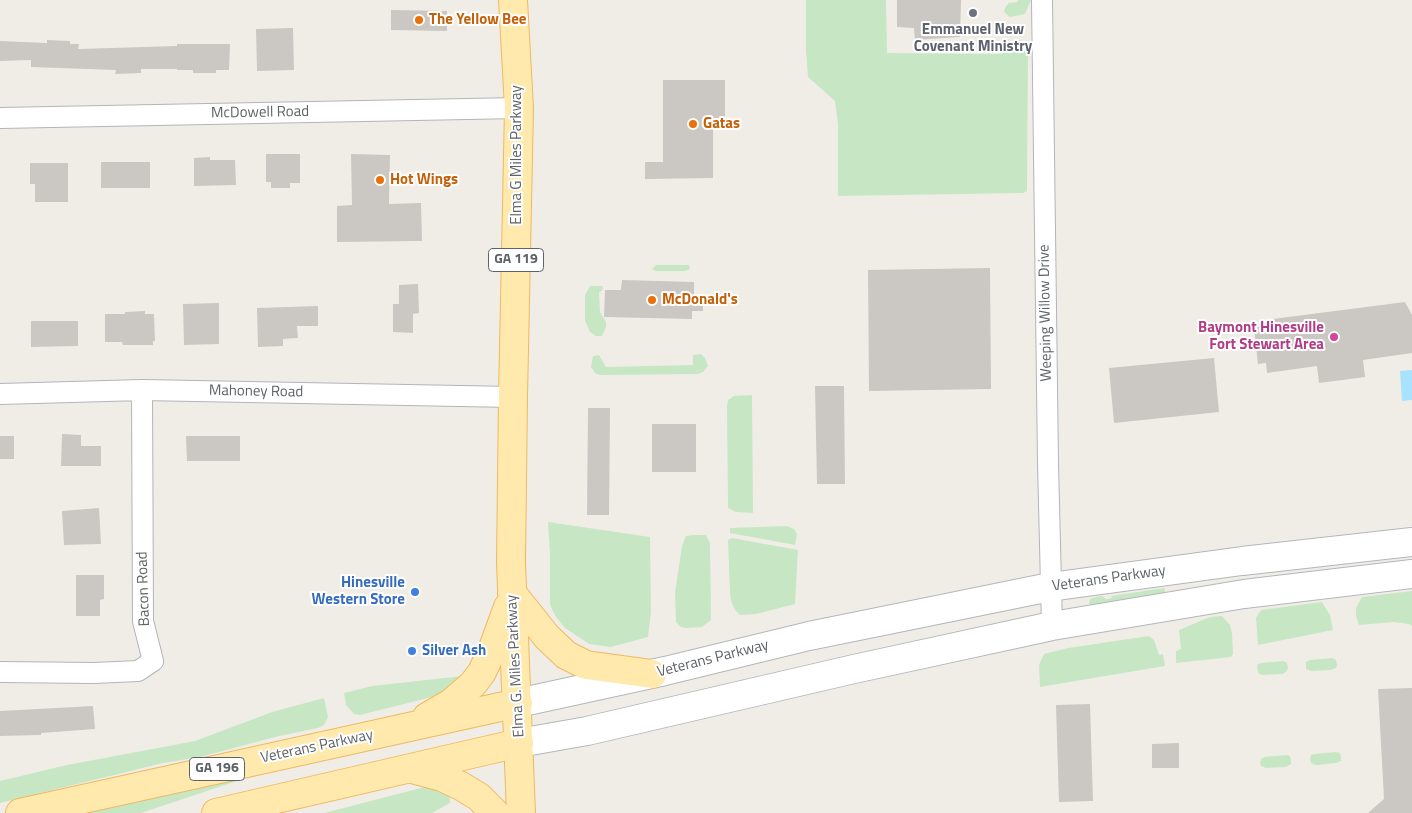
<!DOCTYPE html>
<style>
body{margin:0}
canvas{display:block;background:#f0ede7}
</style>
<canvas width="1412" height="813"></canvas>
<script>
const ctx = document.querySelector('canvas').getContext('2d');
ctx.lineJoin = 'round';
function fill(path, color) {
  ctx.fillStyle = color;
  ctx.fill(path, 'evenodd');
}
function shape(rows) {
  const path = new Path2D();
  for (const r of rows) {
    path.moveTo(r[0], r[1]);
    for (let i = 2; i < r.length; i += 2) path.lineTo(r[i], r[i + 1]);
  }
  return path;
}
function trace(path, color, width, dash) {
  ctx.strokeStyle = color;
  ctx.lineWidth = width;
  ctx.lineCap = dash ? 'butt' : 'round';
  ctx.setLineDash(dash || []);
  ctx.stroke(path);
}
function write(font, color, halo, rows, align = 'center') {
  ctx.font = font + ' "Titillium Web",sans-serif';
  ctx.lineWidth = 4;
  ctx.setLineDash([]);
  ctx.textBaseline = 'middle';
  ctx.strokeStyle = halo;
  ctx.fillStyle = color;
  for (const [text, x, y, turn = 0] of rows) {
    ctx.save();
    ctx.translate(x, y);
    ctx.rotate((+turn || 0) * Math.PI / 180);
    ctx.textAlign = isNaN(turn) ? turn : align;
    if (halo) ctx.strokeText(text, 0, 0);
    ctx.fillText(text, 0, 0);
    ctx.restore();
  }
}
fill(shape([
 [806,0,886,0,887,53,1001,54,1004,45,1016,39,1028,44,1027,191,1023,193,838,196,838,124,835,101,808,77,806,50],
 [1018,0,1031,0,1025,14,1010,17,1005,13,1004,10,1006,6,1009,3,1018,2],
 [656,265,689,265,690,269,685,271,656,271,652,269],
 [590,286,603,286,602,291,599,292,600,312,606,322,606,327,602,336,596,336,590,332,585,321,585,295],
 [701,354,705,358,708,366,703,372,698,374,602,375,596,374,591,367,593,356,599,355,606,367,693,365,693,355],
 [752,395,753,513,736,512,728,508,727,406,728,400,734,396],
 [548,522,650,537,651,612,648,637,611,647,596,645,589,644,565,628,556,617,550,605,550,554],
 [787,526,794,529,797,534,795,545,730,533,730,528],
 [692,535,706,535,710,543,711,620,702,627,686,628,681,627,676,622,675,593,682,546,686,536],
 [732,538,798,550,795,604,756,614,740,615,735,610,731,601,730,593,728,540],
 [1164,588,1166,593,1092,606,1089,604,1090,599,1096,597,1102,596,1106,599,1112,598,1111,596],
 [1412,591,1412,626,1409,624,1394,622,1359,625,1356,616,1356,608,1362,597],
 [1322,602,1330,615,1333,630,1258,645,1256,618,1261,610],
 [1222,616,1230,625,1232,633,1233,654,1231,657,1176,663,1176,651,1181,649,1179,630,1210,617],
 [1149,636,1154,640,1159,655,1163,654,1165,666,1040,687,1039,665,1044,654,1068,648],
 [1332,658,1336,660,1337,665,1336,668,1331,670,1311,671,1306,669,1306,662,1310,660],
 [1283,661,1287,663,1288,668,1287,671,1283,674,1262,675,1258,673,1257,665,1261,663],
 [463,676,440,695,360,715,354,714,346,705,344,693,372,686],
 [324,698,328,717,324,725,318,728,279,736,200,757,163,763,0,803,0,781,67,765,195,741,272,712],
 [1336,752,1340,753,1341,758,1341,761,1336,763,1316,765,1311,763,1310,759,1311,755,1314,754],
 [1287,755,1290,756,1291,761,1291,764,1286,767,1266,768,1261,766,1260,763,1261,759,1264,757],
 [238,774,240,780,141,813,62,813],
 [429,786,451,790,450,803,432,813,324,813]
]), '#c7e7c4');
fill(shape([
 [1412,370,1412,400,1402,401,1400,371]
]), '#a8e2ff');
fill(shape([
 [897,0,961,0,960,37,915,40,914,28,897,27],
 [391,10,447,11,447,31,391,30],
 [293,28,294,70,257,71,256,29],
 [47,40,70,41,70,44,79,44,78,49,177,46,177,44,230,44,229,70,216,70,216,73,193,73,193,70,177,70,177,69,141,69,141,73,115,74,116,70,31,67,31,60,0,61,0,41,47,43],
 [663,80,725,80,725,129,713,129,713,178,645,179,645,162,663,162],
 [266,154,300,154,300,183,290,183,290,188,271,188,271,182,266,182],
 [351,154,390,155,389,204,421,203,422,241,337,242,337,206,352,205],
 [210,157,210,160,235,160,236,185,194,186,194,158],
 [101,162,150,162,150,188,101,188],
 [30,163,68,163,68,202,35,202,35,184,30,184],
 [990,268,991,389,869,391,868,270],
 [622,280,694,282,694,295,703,298,703,311,692,311,692,319,604,317,605,290,621,290],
 [418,284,419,313,413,314,413,333,393,332,393,304,399,304,399,285],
 [1405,302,1412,315,1412,353,1363,360,1365,377,1319,383,1317,366,1267,373,1266,363,1258,364,1254,327,1266,326,1265,320],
 [219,303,219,344,184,345,183,304],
 [318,306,318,326,297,326,298,338,283,339,283,346,258,347,257,308],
 [145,311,145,314,154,314,155,341,153,341,153,345,123,345,122,342,105,342,105,314,125,314,125,312],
 [31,321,78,321,78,346,31,347],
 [1214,358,1219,412,1114,423,1109,368],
 [815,386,844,386,845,484,817,484],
 [588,408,610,408,609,515,587,515],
 [652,424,696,424,696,472,652,472],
 [62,434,81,435,81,446,101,446,101,466,61,466],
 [0,436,14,436,14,459,0,459],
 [186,436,240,436,240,461,187,461],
 [99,508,101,544,64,545,62,511],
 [76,575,104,575,104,599,100,600,100,616,76,616],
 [1412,688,1412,813,1368,813,1384,799,1378,689],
 [1090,704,1093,801,1059,802,1056,705],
 [93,706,95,729,41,733,41,735,0,736,0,711],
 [1179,743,1179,768,1152,768,1152,744]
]), '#cbc8c3');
const minor = shape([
 [1042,0,1048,463,1052,626],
 [0,118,519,108],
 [0,394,142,390,513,397],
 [0,672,94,673,138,671,153,661,143,621,142,390]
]);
const secondary = shape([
 [518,703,665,671,809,636,1050,587,1242,561,1412,542],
 [519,743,587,731,854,669,1052,626,1244,594,1412,574]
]);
const primary = shape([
 [513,0,519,108,513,397,511,563,521,813],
 [512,593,547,637,566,655,586,665,652,674],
 [427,717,451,703,473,684,482,672,493,648,508,607],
 [412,769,442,777,461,786,479,797,495,813],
 [20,813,518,703],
 [216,813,519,743]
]);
trace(minor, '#b2b5b9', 22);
trace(secondary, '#b3b7bb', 30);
trace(primary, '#f1b85f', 30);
trace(minor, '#fff', 20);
trace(secondary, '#fff', 28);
trace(primary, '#ffe9ad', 28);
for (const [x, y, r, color] of [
 [973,13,5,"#6b7280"],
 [419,20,5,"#e8710a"],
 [693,124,5,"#e8710a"],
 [380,180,5,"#e8710a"],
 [652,300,5,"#e8710a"],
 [1334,337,5,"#d1479c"],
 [415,592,5,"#3f7fe0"],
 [412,651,5,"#3f7fe0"]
]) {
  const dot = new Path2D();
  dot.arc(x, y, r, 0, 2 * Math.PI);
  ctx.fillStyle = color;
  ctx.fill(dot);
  trace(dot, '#fff', 2);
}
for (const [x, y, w] of [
 [516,260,55],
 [217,769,55]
]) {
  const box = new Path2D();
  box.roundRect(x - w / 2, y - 11.5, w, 23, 4);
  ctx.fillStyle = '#fff';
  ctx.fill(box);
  trace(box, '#5e6367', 1);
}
write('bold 14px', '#5e6367', null, [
 ["GA 119",516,260],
 ["GA 196",217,769]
]);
write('bold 15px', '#c56008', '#fff', [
 ["The Yellow Bee",429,20],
 ["Gatas",703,124],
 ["Hot Wings",390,180],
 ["McDonald's",662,300]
], 'left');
write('bold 15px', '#5b616d', '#fff', [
 ["Emmanuel New",973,30],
 ["Covenant Ministry",973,47]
]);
write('15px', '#5e6367', '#fff', [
 ["McDowell Road",260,113,-1],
 ["Elma G Miles Parkway",517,155,-90],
 ["Weeping Willow Drive",1046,313,-91],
 ["Mahoney Road",256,392,1],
 ["Veterans Parkway",1109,579,-8],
 ["Bacon Road",144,589,-92],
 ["Veterans Parkway",713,659,-14],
 ["Elma G. Miles Parkway",516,666,-93],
 ["Veterans Parkway",317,747,-12]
]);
write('bold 15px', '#b23c85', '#fff', [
 ["Baymont Hinesville",1324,328],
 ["Fort Stewart Area",1324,345]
], 'right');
write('bold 15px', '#366cbe', '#fff', [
 ["Hinesville",405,583],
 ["Western Store",405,600],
 ["Silver Ash",422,651,"left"]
], 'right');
</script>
